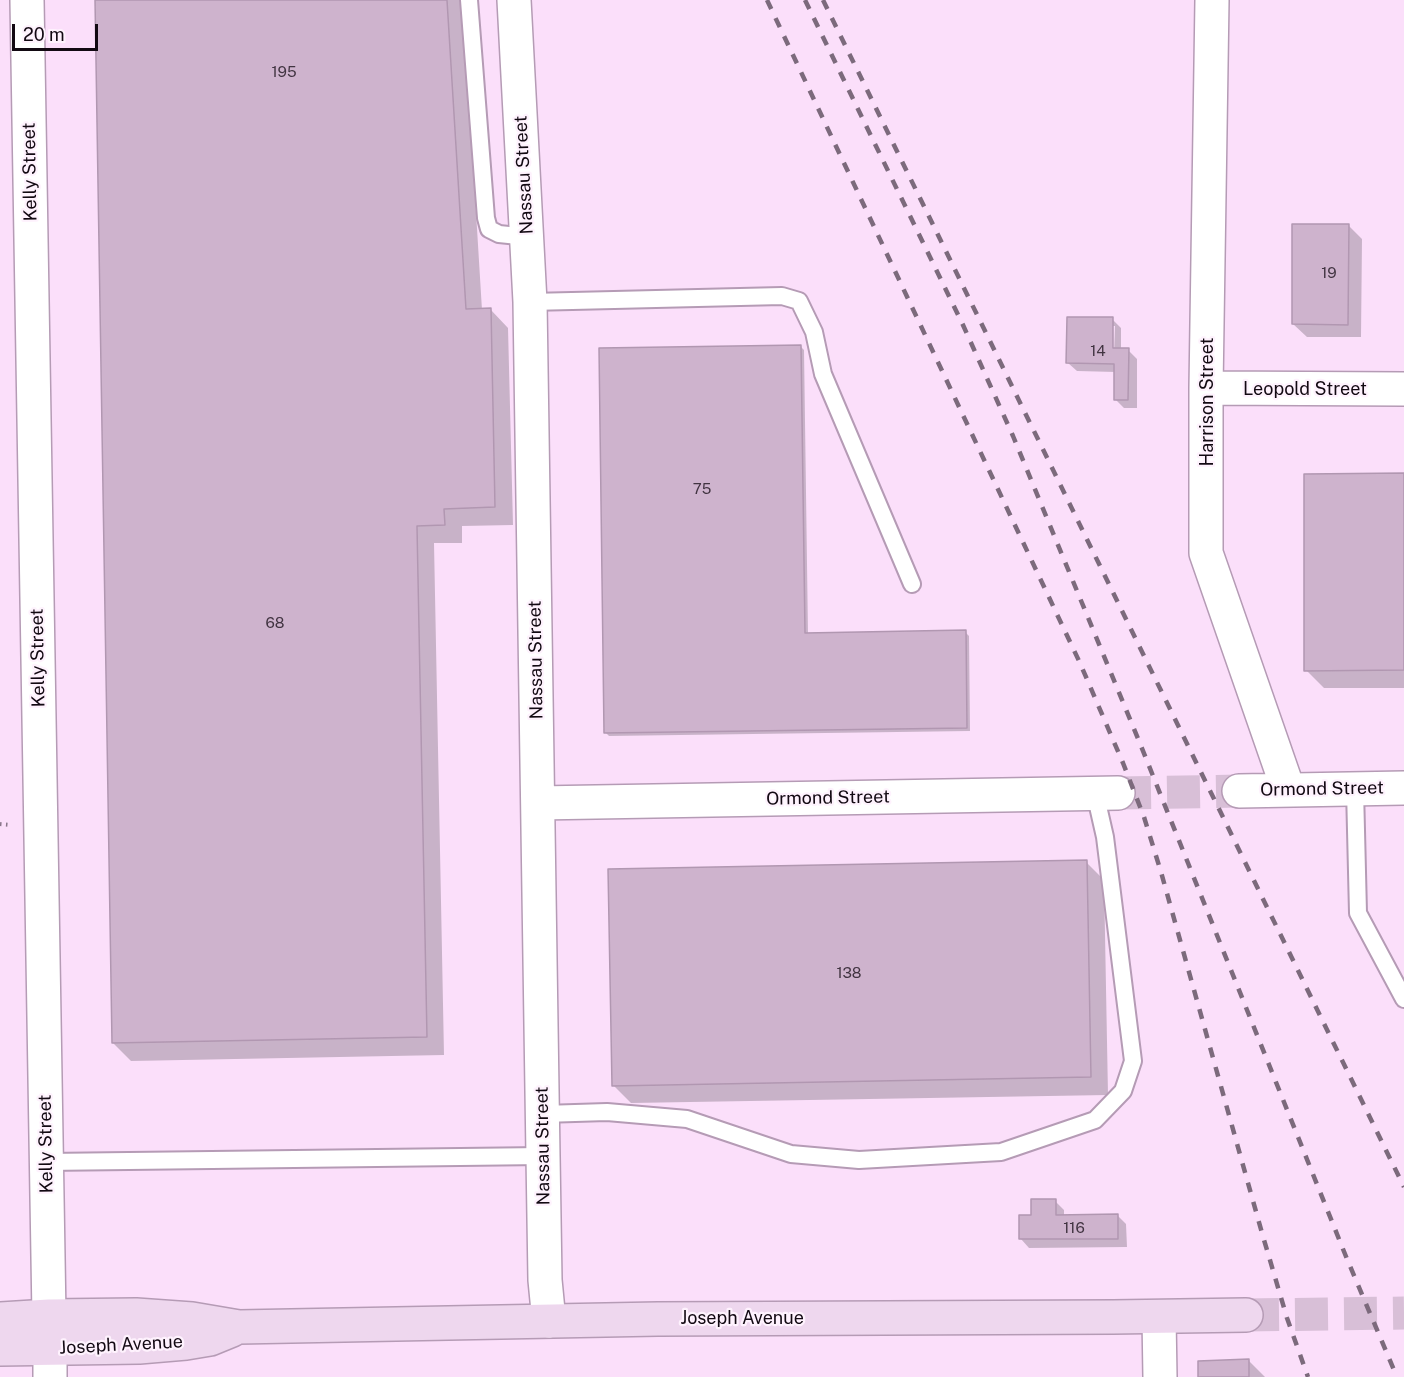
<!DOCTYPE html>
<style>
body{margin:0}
#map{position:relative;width:1404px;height:1377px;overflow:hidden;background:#fbdffa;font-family:"Public Sans",sans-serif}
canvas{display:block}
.scale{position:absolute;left:12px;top:24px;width:86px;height:27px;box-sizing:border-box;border:3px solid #120912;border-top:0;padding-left:8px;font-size:18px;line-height:21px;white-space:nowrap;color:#120912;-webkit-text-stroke:4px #fef2fd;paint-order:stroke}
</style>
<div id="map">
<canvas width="1404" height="1377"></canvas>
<div class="scale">20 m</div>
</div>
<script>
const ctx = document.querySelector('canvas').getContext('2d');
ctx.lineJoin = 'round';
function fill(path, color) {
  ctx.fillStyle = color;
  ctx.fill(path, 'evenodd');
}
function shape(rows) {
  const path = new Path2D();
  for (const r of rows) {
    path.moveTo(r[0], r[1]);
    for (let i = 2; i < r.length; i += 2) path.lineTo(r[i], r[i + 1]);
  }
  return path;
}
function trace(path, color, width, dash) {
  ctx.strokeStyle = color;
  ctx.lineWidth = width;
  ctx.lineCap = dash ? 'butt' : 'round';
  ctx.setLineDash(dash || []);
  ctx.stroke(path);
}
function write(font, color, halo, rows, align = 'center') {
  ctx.font = font + ' "Public Sans",sans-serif';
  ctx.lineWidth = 4.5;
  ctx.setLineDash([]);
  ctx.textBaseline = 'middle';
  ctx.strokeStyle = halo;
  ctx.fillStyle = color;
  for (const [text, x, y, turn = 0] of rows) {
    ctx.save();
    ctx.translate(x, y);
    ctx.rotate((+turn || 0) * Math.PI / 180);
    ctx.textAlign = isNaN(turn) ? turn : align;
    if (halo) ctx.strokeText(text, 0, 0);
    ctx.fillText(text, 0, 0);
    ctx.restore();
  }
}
fill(shape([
 [96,0,463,0,482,310,491,310,508,328,513,525,462,526,462,543,434,543,444,1055,131,1061,113,1043],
 [1348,225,1362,239,1361,337,1307,337,1293,324],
 [1112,319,1121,328,1121,350,1128,350,1137,359,1137,408,1124,408,1115,399,1116,372,1077,371,1068,363],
 [1112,326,1115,326,1114,356,1111,356],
 [800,346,804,350,808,634,965,632,969,636,970,731,609,736,605,732],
 [1404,475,1404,688,1324,688,1306,670],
 [1086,862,1104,880,1108,1095,631,1103,613,1085],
 [1055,1201,1064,1210,1064,1216,1118,1216,1126,1224,1127,1247,1029,1248,1021,1239,1033,1216],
 [1249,1361,1265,1377,1200,1377]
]), '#0003');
const building = shape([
 [95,0,447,0,466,309,491,308,495,507,444,509,445,525,417,526,427,1037,112,1043,95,0],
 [1292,224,1349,224,1348,325,1292,324,1292,224],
 [1067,317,1113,317,1113,348,1129,348,1128,400,1114,400,1114,364,1066,363,1067,317],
 [801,345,805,633,966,630,967,728,604,733,599,348,801,345],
 [1404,473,1404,670,1304,671,1304,474,1404,473],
 [1087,860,1091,1077,612,1086,608,869,1087,860],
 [1031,1199,1056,1199,1056,1215,1118,1214,1118,1239,1019,1239,1019,1215,1031,1215,1031,1199],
 [1249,1359,1249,1377,1198,1377,1198,1361,1249,1359]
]);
fill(building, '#ceb3cd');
trace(building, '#b197b1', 1.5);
trace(shape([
 [1118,793,1239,791]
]), '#d8bfd7', 33, [33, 16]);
trace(shape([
 [1246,1315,1404,1313]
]), '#d8bfd7', 33, [33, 16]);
const lane = shape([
 [469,0,486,218,489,229,499,234,528,237],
 [530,302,782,296,799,301,814,332,823,374,912,584],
 [1355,789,1358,913,1404,999],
 [543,1114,607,1112,687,1119,791,1154,859,1160,1001,1152,1095,1120,1123,1091,1133,1061,1105,837,1095,793],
 [46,1162,543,1156]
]);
const street = shape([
 [27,0,49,1316],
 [514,0,530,302,543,1156,545,1280,549,1321],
 [1212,0,1206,388,1206,553,1288,789],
 [1206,388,1404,389],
 [1239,791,1404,788],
 [538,803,1118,793],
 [1159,1317,1160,1377],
 [50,1348,50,1377]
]);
const secondary = shape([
 [0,1319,49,1316,136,1315,192,1319,239,1327,658,1319,1113,1317,1246,1315],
 [0,1349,139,1347,186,1343,210,1339,232,1330]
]);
trace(lane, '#b59bb5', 20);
trace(street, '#b59bb5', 36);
trace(secondary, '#b59bb5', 36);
trace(shape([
 [0,824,11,825]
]), '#897689', 4, [1.5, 4.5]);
trace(lane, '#fff', 16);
trace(street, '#fff', 33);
trace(secondary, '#eed7ee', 33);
trace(shape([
 [767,0,1080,663,1123,763,1144,817,1161,872,1262,1233,1287,1318,1308,1377],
 [805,0,963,325,1013,436,1139,741,1347,1259,1397,1377],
 [823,0,1404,1187]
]), '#7c6a7c', 4.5, [10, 10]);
write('15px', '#413441', null, [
 ["195",284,72],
 ["19",1329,273],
 ["14",1098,351],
 ["75",702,489],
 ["68",275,623],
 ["138",849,973],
 ["116",1074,1228]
]);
write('18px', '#120912', '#fef2fd', [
 ["Kelly Street",30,172,-91],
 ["Nassau Street",524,175,-93],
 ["Leopold Street",1305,389],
 ["Harrison Street",1207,402,-90],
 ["Kelly Street",38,658,-91],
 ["Nassau Street",536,660,-91],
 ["Ormond Street",1322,789,-1],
 ["Ormond Street",828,798,-1],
 ["Kelly Street",46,1144,-91],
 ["Nassau Street",543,1146,-91],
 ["Joseph Avenue",742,1318],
 ["Joseph Avenue",121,1345,-3]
]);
</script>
